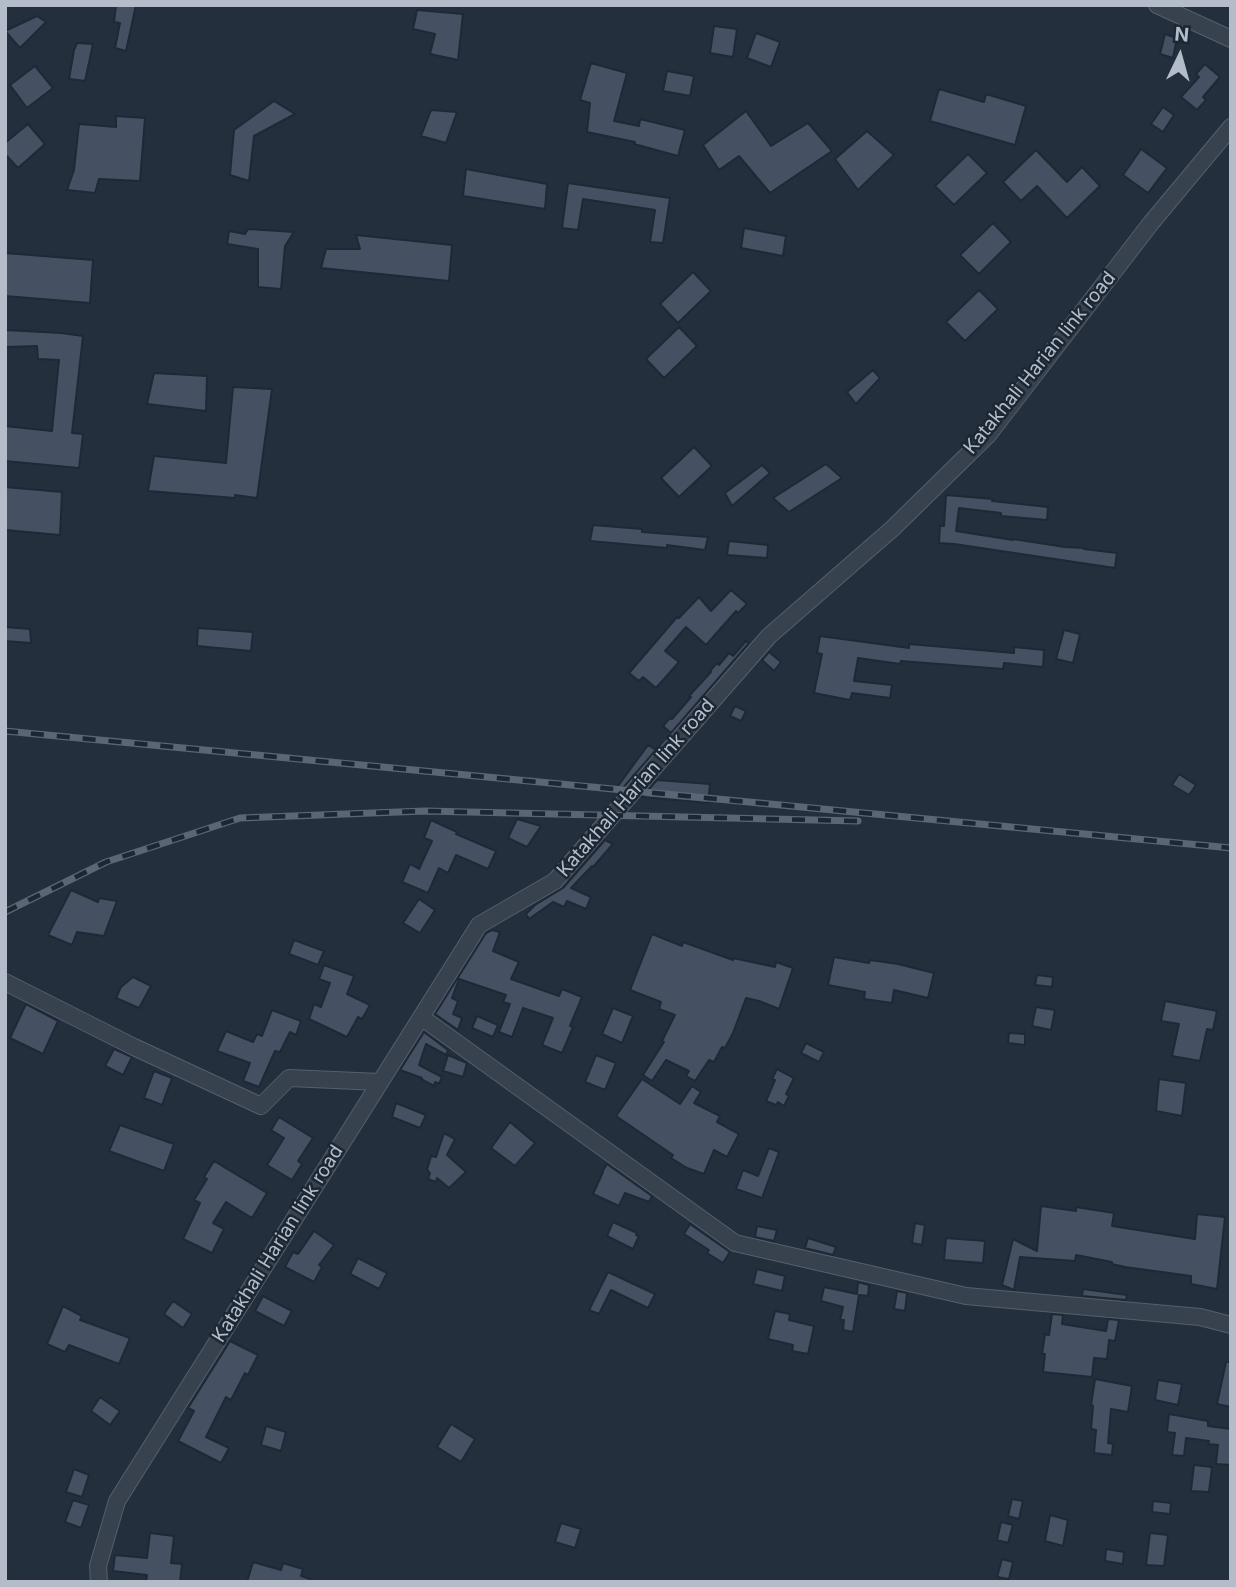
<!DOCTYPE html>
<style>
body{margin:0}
#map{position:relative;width:1236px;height:1587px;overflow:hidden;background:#242f3e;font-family:Inter,sans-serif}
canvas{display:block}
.frame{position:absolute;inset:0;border:7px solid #b4bcc9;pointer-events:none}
.north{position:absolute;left:1145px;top:21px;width:70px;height:70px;-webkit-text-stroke:5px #1d2633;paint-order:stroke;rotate:5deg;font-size:19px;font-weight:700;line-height:28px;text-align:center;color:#b4bcc9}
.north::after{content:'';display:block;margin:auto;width:24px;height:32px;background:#b4bcc9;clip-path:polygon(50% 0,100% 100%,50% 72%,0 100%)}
</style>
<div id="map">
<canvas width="1236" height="1587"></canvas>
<div class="frame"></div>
<div class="north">N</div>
</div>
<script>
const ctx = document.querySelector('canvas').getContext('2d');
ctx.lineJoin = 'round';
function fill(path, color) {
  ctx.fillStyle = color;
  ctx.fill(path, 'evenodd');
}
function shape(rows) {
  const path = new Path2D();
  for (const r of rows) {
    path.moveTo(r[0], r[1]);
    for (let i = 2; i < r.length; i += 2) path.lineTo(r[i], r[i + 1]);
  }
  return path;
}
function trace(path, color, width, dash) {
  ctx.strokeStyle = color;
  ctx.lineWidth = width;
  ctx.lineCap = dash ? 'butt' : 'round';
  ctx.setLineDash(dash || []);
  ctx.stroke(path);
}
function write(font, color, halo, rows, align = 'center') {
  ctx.font = font + ' Inter,sans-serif';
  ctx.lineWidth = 5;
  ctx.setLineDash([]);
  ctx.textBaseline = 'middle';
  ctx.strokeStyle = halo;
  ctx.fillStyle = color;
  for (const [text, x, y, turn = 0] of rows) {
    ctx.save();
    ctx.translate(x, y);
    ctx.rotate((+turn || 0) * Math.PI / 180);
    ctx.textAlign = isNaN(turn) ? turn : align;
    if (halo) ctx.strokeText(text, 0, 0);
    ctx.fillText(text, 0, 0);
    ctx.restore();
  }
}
const building = shape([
 [116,5,136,5,126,51,115,48,120,23,114,22,116,5],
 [417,10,463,14,458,60,430,54,435,34,413,29,417,10],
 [37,16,46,22,20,48,5,31,37,16],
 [714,26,737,29,733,57,710,53,714,26],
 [756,33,780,42,771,67,747,58,756,33],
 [1165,34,1177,38,1173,58,1160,54,1165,34],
 [77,43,93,44,85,81,69,79,74,50,77,43],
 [591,63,627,73,614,121,639,126,640,119,685,130,678,156,634,144,635,142,587,132,590,103,580,100,591,63],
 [1205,64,1220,77,1203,97,1206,100,1197,110,1181,97,1199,77,1196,74,1205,64],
 [35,66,53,88,27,108,10,85,35,66],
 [667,71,694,76,690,96,663,91,667,71],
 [939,89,984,102,986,94,1026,106,1015,145,930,121,939,89],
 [274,101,295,114,254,136,249,181,230,175,234,130,274,101],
 [1163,107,1174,115,1163,132,1151,124,1163,107],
 [431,110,457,112,446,143,421,136,431,110],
 [746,111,771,146,808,123,832,151,770,193,739,156,719,170,703,145,746,111],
 [116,116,145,118,140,181,99,179,95,193,67,190,74,170,79,124,116,127,116,116],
 [28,124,45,144,18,168,5,154,5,143,28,124],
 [867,131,894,155,858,190,835,159,867,131],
 [1141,149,1167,168,1148,193,1123,175,1141,149],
 [1036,150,1067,182,1082,167,1100,186,1067,218,1037,186,1021,201,1003,182,1036,150],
 [968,154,987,173,954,205,935,186,968,154],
 [466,169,547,184,545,209,463,196,466,169],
 [568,183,670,198,663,243,650,242,655,210,583,199,578,230,562,228,568,183],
 [993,223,1011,242,979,274,960,255,993,223],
 [744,228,786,236,783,256,741,248,744,228],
 [248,229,294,232,285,246,281,289,258,287,258,249,227,244,229,231,245,234,248,229],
 [356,235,452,245,449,281,321,268,326,249,360,249,356,235],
 [5,253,93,260,90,303,5,296,5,253],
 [693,272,711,291,678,323,660,304,693,272],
 [979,290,998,309,965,341,946,322,979,290],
 [679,327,697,346,664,378,646,359,679,327],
 [5,330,61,333,83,336,72,433,83,434,79,468,5,461,5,426,52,431,59,360,38,359,37,346,5,347,5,330],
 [873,370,880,378,856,404,847,392,873,370],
 [154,373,207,376,206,411,147,404,154,373],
 [233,387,272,389,257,498,235,495,235,498,148,491,154,456,226,463,233,387],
 [694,447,712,466,679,497,661,478,694,447],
 [826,464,842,478,789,512,773,498,826,464],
 [762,465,770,473,732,506,725,493,762,465],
 [5,487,62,492,60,535,5,530,5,487],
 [946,495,993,499,992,501,1048,507,1047,520,1001,516,1001,513,959,508,956,531,1013,540,1013,539,1065,547,1084,548,1084,549,1117,553,1115,568,954,544,939,543,940,525,944,526,946,495],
 [593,525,642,529,642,532,708,537,705,550,667,545,667,548,590,541,593,525],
 [729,541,768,545,767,558,727,555,729,541],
 [731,590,747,604,738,613,736,611,706,645,686,627,665,651,679,662,656,688,643,677,639,681,629,673,677,617,679,618,699,597,711,611,731,590],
 [5,627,30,629,31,643,5,641,5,627],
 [198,628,253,632,251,651,197,646,198,628],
 [1064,630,1080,634,1073,663,1056,659,1064,630],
 [820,636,909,648,909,644,1014,653,1014,647,1044,650,1043,667,1004,663,1003,669,901,661,900,664,858,658,854,681,892,685,890,698,852,693,850,700,814,693,822,654,817,653,820,636],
 [746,641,749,643,671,733,663,726,670,718,672,719,691,697,689,696,711,672,710,671,717,663,719,665,729,653,733,656,746,641],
 [769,652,781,662,774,671,762,660,769,652],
 [735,706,746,711,741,721,730,716,735,706],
 [648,745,656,750,622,789,618,786,648,745],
 [1179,774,1196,785,1189,795,1172,785,1179,774],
 [657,780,710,784,708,803,642,797,657,780],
 [517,819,541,826,527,847,508,838,517,819],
 [431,820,457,832,456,834,496,851,488,869,456,855,448,873,439,868,428,893,402,882,410,864,419,869,432,841,424,838,431,820],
 [605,840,613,844,593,867,592,866,571,888,591,897,586,909,567,901,564,907,553,902,529,919,526,914,535,905,563,888,605,840],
 [71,890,98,902,99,898,117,901,104,936,77,932,72,945,48,935,71,890],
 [419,899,435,910,420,933,403,923,419,899],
 [492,930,500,932,493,951,519,962,511,979,559,996,562,989,582,997,570,1026,573,1027,562,1053,542,1045,553,1018,523,1008,512,1037,499,1032,510,1004,503,1002,506,995,459,979,452,998,458,1001,453,1014,462,1018,458,1030,435,1014,486,933,492,930],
 [652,934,682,946,683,942,733,960,733,958,775,967,776,962,793,968,779,1009,759,1001,746,998,733,1033,725,1048,722,1047,714,1062,709,1060,695,1081,686,1076,689,1071,666,1060,652,1081,643,1075,664,1042,662,1041,675,1015,659,1009,661,1002,630,990,652,934],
 [294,940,324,951,318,965,289,954,294,940],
 [834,957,869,963,870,960,898,964,934,973,928,998,894,990,892,1003,864,999,865,992,828,985,834,957],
 [324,965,354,976,347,994,370,1005,362,1019,358,1017,347,1037,309,1019,314,1004,321,1007,330,983,319,979,324,965],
 [1037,975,1053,977,1052,987,1035,985,1037,975],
 [133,977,151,986,139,1008,116,998,121,987,133,977],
 [1165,1001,1217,1011,1213,1030,1207,1029,1200,1061,1172,1056,1179,1024,1161,1021,1165,1001],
 [26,1004,58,1021,43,1054,10,1038,26,1004],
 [1036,1007,1055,1010,1051,1030,1032,1026,1036,1007],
 [613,1008,633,1016,622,1043,602,1034,613,1008],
 [272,1010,301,1021,296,1035,290,1032,280,1052,275,1051,259,1087,243,1081,250,1063,217,1051,226,1031,253,1042,257,1034,262,1036,272,1010],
 [477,1016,498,1025,493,1037,472,1028,477,1016],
 [424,1032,448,1050,446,1055,426,1044,419,1065,442,1077,439,1084,435,1082,434,1086,421,1079,422,1078,400,1070,424,1032],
 [1009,1033,1025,1034,1025,1045,1008,1043,1009,1033],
 [806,1043,824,1052,819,1062,801,1053,806,1043],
 [114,1049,132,1057,123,1075,105,1066,114,1049],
 [448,1055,467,1063,463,1077,443,1071,448,1055],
 [596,1055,616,1063,605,1090,585,1082,596,1055],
 [777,1069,794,1078,786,1094,789,1096,784,1106,778,1102,776,1105,766,1101,775,1080,772,1079,777,1069],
 [154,1071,172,1078,162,1105,144,1098,154,1071],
 [642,1079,680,1104,692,1086,701,1092,694,1103,720,1116,717,1122,739,1134,727,1157,714,1150,704,1174,687,1168,671,1158,673,1155,616,1116,642,1079],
 [1159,1079,1186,1083,1182,1116,1156,1111,1159,1079],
 [396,1103,426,1115,420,1128,392,1117,396,1103],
 [279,1117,313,1138,298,1161,302,1164,292,1180,267,1165,284,1138,271,1130,279,1117],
 [510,1122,535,1143,515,1166,491,1148,510,1122],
 [120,1125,174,1144,164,1171,109,1151,120,1125],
 [444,1133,455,1139,447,1155,466,1172,449,1188,437,1178,436,1182,428,1179,430,1173,427,1170,431,1156,436,1157,444,1133],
 [769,1148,779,1152,762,1198,736,1189,743,1170,758,1176,769,1148],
 [214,1161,267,1193,252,1218,226,1202,213,1223,224,1229,212,1253,183,1239,200,1203,194,1200,207,1179,204,1177,214,1161],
 [607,1164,652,1196,649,1202,625,1193,619,1206,593,1194,603,1172,602,1172,607,1164],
 [1041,1206,1076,1211,1076,1207,1114,1213,1112,1226,1195,1239,1197,1214,1225,1217,1217,1289,1191,1284,1191,1276,1125,1267,1112,1264,1112,1262,1076,1255,1075,1261,1020,1257,1014,1290,1002,1285,1013,1239,1037,1251,1041,1206],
 [613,1222,637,1233,636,1235,639,1236,633,1249,607,1236,613,1222],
 [915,1223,925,1225,922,1245,912,1243,915,1223],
 [690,1224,730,1252,723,1263,707,1253,709,1250,684,1234,690,1224],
 [757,1226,777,1230,774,1241,755,1237,757,1226],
 [314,1231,334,1245,319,1265,322,1267,314,1282,285,1267,293,1252,298,1254,314,1231],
 [808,1238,836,1247,833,1255,805,1248,808,1238],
 [946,1238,985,1241,983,1263,944,1260,946,1238],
 [358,1258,387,1273,379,1289,350,1274,358,1258],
 [757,1269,785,1276,782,1291,753,1284,757,1269],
 [608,1272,655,1294,648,1308,611,1290,599,1314,589,1310,608,1272],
 [858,1282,869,1285,868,1296,859,1295,853,1332,843,1330,844,1320,840,1320,843,1307,821,1301,824,1287,857,1294,858,1282],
 [1083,1289,1127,1295,1126,1300,1082,1296,1083,1289],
 [897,1291,907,1293,905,1311,894,1309,897,1291],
 [263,1296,292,1311,284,1326,255,1311,263,1296],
 [173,1301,192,1314,183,1328,164,1314,173,1301],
 [63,1306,82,1316,80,1320,130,1338,119,1364,69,1345,65,1352,47,1344,63,1306],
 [775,1311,790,1314,789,1320,814,1326,808,1354,792,1351,793,1345,768,1339,775,1311],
 [1052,1314,1063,1315,1062,1324,1106,1331,1108,1319,1119,1320,1115,1341,1109,1340,1107,1359,1094,1358,1092,1377,1043,1372,1045,1354,1042,1354,1045,1334,1049,1335,1052,1314],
 [230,1341,258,1355,248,1375,245,1373,231,1400,226,1397,206,1437,229,1448,221,1463,178,1441,194,1411,188,1408,230,1341],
 [1226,1362,1231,1362,1231,1407,1217,1404,1226,1362],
 [1095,1379,1132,1386,1128,1412,1111,1409,1108,1443,1113,1444,1112,1455,1094,1453,1096,1430,1091,1429,1093,1406,1091,1405,1095,1379],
 [1158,1380,1182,1384,1178,1405,1155,1400,1158,1380],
 [100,1397,120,1411,110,1425,91,1411,100,1397],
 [1169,1414,1208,1421,1208,1426,1231,1429,1231,1465,1216,1464,1218,1445,1208,1444,1209,1441,1186,1438,1184,1456,1172,1455,1175,1433,1167,1432,1169,1414],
 [451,1424,475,1439,461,1462,437,1447,451,1424],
 [266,1426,286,1432,281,1451,261,1445,266,1426],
 [1194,1465,1212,1467,1209,1492,1191,1491,1194,1465],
 [74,1469,89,1475,82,1497,66,1492,74,1469],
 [1012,1499,1023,1501,1019,1519,1008,1516,1012,1499],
 [73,1500,89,1505,81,1528,65,1522,73,1500],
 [1153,1501,1171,1503,1170,1514,1152,1512,1153,1501],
 [1050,1515,1068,1520,1063,1546,1045,1541,1050,1515],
 [1001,1522,1013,1525,1008,1543,997,1540,1001,1522],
 [561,1523,581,1529,575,1548,555,1542,561,1523],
 [150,1533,174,1536,171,1563,182,1564,180,1582,146,1582,147,1575,113,1571,115,1555,147,1558,150,1533],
 [1150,1533,1168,1535,1164,1566,1146,1565,1150,1533],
 [1106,1549,1124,1552,1123,1564,1105,1561,1106,1549],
 [1002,1559,1013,1562,1009,1579,997,1577,1002,1559],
 [253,1562,281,1570,283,1563,303,1569,301,1576,310,1579,309,1582,247,1582,253,1562]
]);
fill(building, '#455162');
trace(building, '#1f2835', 2);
const minor = shape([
 [1157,5,1231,39],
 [5,982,134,1047,261,1106,289,1078,380,1082],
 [421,1017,735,1243,966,1296,1200,1317,1231,1325],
 [99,1582,98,1566,117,1501,479,925,555,881,769,636,892,529,988,435,1151,223,1231,127]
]);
trace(minor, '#565f6c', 18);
trace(minor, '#38414e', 16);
const rail = shape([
 [5,731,1231,848],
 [5,912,106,862,240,818,425,811,858,821]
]);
trace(rail, '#5a6575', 7);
trace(rail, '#1d2633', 4.5, [13]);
write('19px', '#b4bcc9', '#1d2633', [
 ["Katakhali Harian link road",1040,363,-51],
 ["Katakhali Harian link road",636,788,-49],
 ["Katakhali Harian link road",278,1244,-58]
]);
</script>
